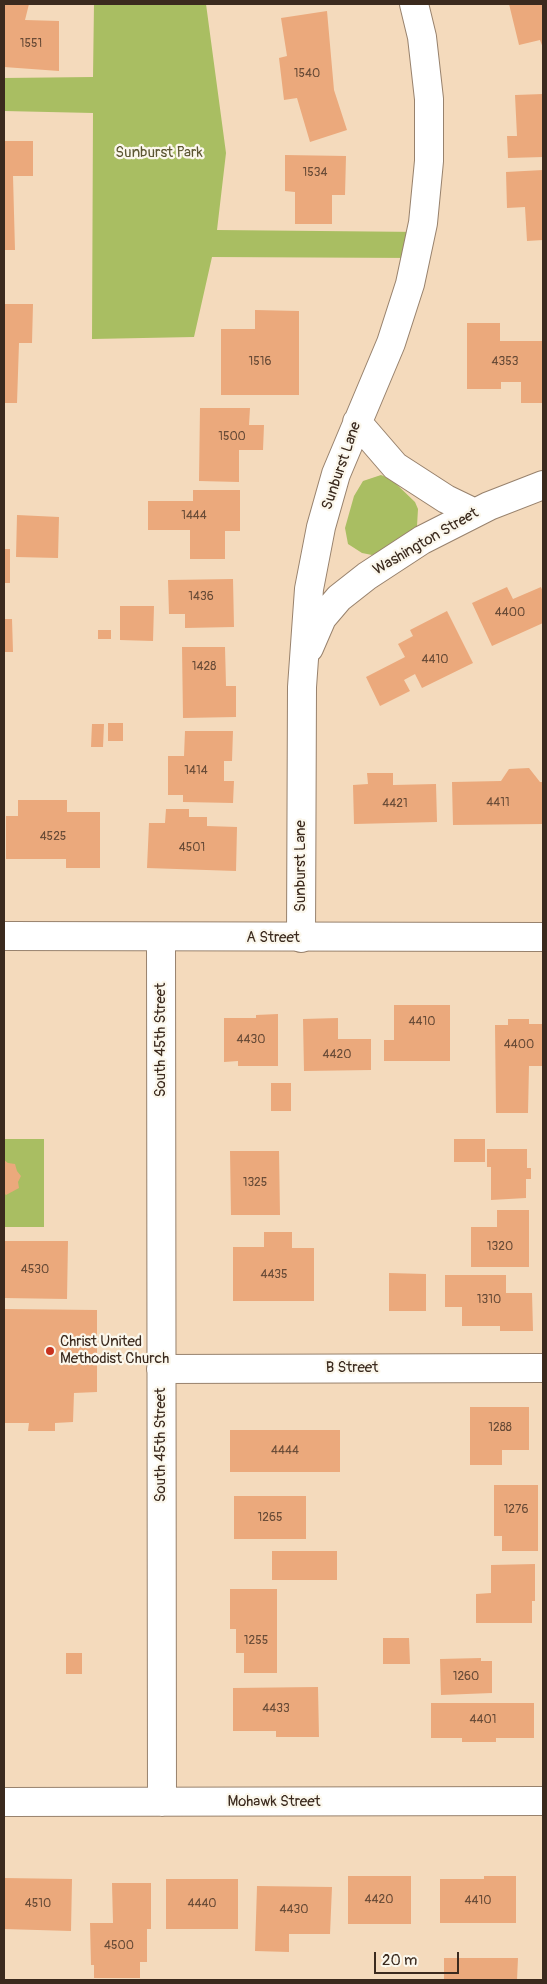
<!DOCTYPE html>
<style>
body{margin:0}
#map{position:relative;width:547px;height:1984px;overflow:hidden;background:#f4dabc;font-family:Pangolin,sans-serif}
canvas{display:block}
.frame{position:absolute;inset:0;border:5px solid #3b2a1e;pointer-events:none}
.scale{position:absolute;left:374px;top:1952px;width:85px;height:22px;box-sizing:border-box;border:2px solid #3b2a1e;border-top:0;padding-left:6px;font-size:15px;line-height:18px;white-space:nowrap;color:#3b2a1e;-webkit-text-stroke:4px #fbf7ec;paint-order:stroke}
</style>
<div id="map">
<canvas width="547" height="1984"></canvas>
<div class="frame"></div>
<div class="scale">20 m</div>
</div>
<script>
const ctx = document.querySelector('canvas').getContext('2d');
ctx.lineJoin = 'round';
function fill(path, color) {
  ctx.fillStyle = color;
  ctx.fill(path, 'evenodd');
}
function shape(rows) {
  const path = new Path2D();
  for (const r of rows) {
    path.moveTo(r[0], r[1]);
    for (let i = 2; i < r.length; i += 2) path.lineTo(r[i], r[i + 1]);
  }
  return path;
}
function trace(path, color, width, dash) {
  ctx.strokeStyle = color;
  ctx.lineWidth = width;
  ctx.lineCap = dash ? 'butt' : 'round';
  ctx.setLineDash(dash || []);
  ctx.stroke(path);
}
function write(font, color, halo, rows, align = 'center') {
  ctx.font = font + ' Pangolin,sans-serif';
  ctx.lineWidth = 4.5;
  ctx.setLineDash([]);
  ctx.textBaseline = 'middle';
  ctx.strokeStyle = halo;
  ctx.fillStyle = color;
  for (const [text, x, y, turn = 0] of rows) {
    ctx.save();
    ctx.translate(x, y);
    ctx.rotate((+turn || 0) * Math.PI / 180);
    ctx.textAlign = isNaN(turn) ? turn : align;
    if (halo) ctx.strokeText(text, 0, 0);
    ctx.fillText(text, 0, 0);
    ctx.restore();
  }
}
fill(shape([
 [94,4,206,4,226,153,217,230,422,232,416,258,212,257,194,337,92,339,93,113,4,111,4,78,93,77],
 [381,475,391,479,415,502,418,509,417,526,381,552,372,555,362,553,348,544,345,528,354,496,363,481],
 [4,1139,44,1139,44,1227,4,1227]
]), '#a9be62');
fill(shape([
 [4,4,29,4,25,20,59,21,59,71,4,67],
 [509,4,543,4,543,48,540,40,519,45],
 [327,11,334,90,347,130,310,142,297,98,284,100,279,58,287,56,281,18],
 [543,94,543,157,508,158,507,136,517,136,515,95],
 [4,141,33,141,33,176,13,176,15,250,4,250],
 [285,155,346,156,345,195,332,195,332,224,295,224,295,192,285,191],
 [543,170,543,240,527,241,525,207,507,208,506,172],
 [4,304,33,304,32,343,19,343,17,403,4,403],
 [255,310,299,311,299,395,221,395,221,329,255,329],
 [467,323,500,323,500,341,543,341,543,403,521,403,521,382,501,382,501,389,467,389],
 [200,408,250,408,249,425,264,425,263,450,239,450,239,482,199,481],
 [193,490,240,490,240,531,225,531,225,559,190,559,190,530,148,530,148,501,193,501],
 [17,515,59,517,58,558,16,557],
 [4,549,10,549,10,583,4,583],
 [233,579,234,627,185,628,185,614,169,614,168,580],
 [507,587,513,599,541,587,543,592,543,623,492,646,472,603],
 [120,606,154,606,153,641,120,640],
 [447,611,473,663,422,688,415,674,404,680,410,691,380,706,366,677,405,657,398,644,413,636,410,630],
 [4,619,12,619,13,652,4,652],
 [98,630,111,630,111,639,98,639],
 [182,647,225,647,226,686,236,686,236,717,183,718],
 [108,723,123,723,123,741,108,741],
 [92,724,104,724,103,747,91,747],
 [185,731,233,731,232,761,224,761,224,781,234,781,233,803,183,802,183,795,168,795,168,756,184,756],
 [529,768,540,782,543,782,543,824,453,825,452,782,501,781,509,769],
 [367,773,393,773,393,785,436,784,437,822,354,824,353,785,368,784],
 [18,800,67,800,67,812,100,812,100,868,66,868,66,859,6,859,6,816,18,816],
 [166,809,189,809,189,817,207,817,207,826,237,827,236,871,147,868,149,823,165,823],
 [394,1005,450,1005,450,1061,384,1061,384,1040,394,1040],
 [278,1014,278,1066,238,1066,238,1061,224,1062,224,1018,256,1018,256,1015],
 [338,1018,338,1039,371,1039,371,1070,304,1071,303,1019],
 [508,1019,529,1019,529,1024,543,1024,543,1066,529,1066,528,1113,496,1113,495,1025,508,1025],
 [271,1083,291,1083,291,1111,271,1111],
 [454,1139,485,1139,485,1162,454,1162],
 [487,1149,527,1149,527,1168,531,1168,531,1179,526,1179,526,1198,491,1200,491,1167,487,1167],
 [230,1151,279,1151,280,1215,231,1215],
 [4,1160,8,1163,15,1164,17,1171,21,1176,18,1182,19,1188,6,1195,4,1193],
 [497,1210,529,1210,529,1267,471,1267,471,1227,497,1227],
 [264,1232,292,1232,292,1248,314,1248,314,1301,233,1301,233,1247,264,1247],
 [4,1241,68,1241,67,1299,4,1298],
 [389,1273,426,1274,426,1311,389,1311],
 [445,1275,506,1275,506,1293,532,1293,533,1331,500,1331,500,1326,462,1326,462,1307,445,1307],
 [4,1309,97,1310,97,1392,74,1393,73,1422,55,1423,55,1431,28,1431,29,1423,4,1423],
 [470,1407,529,1407,529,1450,502,1450,502,1465,470,1465],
 [230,1430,340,1430,340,1472,230,1472],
 [494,1485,538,1485,538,1551,502,1551,502,1536,494,1536],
 [234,1496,306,1496,306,1539,234,1539],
 [272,1551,337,1551,337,1580,272,1580],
 [535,1564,535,1601,532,1601,532,1623,476,1623,476,1594,491,1593,491,1565],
 [230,1589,277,1589,277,1673,244,1673,244,1653,236,1653,236,1629,230,1629],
 [383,1638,409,1638,410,1664,383,1664],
 [66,1653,82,1653,82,1674,66,1674],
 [481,1658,481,1661,492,1661,492,1693,441,1695,440,1659],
 [318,1687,319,1737,276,1737,276,1731,233,1731,233,1688],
 [431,1703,534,1703,534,1738,496,1738,496,1742,462,1742,462,1738,431,1738],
 [348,1876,411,1876,411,1924,348,1924],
 [484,1876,516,1876,516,1923,440,1923,440,1879,484,1879],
 [4,1878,72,1879,71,1931,4,1929],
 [166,1879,238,1879,238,1929,166,1929],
 [112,1883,151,1883,151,1929,147,1929,147,1962,140,1962,140,1978,94,1978,94,1965,91,1965,90,1923,113,1923],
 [257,1886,332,1887,330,1934,289,1934,289,1952,255,1951],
 [444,1958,518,1958,517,1980,444,1980]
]), '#eba97c');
const minor = shape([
 [357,422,395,466,446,499,475,513],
 [309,648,322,618,339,598,367,576,422,540,489,506,543,485],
 [161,937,162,1802],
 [301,938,302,687,309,589,321,527,336,474,391,343,410,284,423,223,429,161,429,99,422,37,414,4],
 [161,1369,543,1368],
 [4,1802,543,1801]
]);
const major = shape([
 [4,936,543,937]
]);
trace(minor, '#98826d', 30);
trace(major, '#98826d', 30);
trace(minor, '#fff', 28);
trace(major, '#fff', 28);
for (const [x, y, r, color] of [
 [50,1351,5,"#c8321e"]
]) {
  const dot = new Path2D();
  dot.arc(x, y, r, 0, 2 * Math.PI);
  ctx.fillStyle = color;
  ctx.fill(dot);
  trace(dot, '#fbf7ec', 2);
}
write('12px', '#674a36', null, [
 ["1551",31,44],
 ["1540",307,74],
 ["1534",315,173],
 ["1516",260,362],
 ["4353",505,362],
 ["1500",232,437],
 ["1444",194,516],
 ["1436",201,597],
 ["4400",510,613],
 ["4410",435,660],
 ["1428",204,667],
 ["1414",196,771],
 ["4411",498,803],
 ["4421",395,804],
 ["4525",53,837],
 ["4501",192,848],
 ["4410",422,1022],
 ["4430",251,1040],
 ["4400",519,1045],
 ["4420",337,1055],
 ["1325",255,1183],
 ["1320",500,1247],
 ["4530",35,1270],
 ["4435",274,1275],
 ["1310",489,1300],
 ["1288",500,1428],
 ["4444",285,1451],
 ["1276",516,1510],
 ["1265",270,1518],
 ["1255",256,1641],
 ["1260",466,1677],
 ["4433",276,1709],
 ["4401",483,1720],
 ["4420",379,1900],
 ["4410",478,1901],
 ["4510",38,1904],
 ["4440",202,1904],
 ["4430",294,1910],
 ["4500",119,1946]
]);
write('15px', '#5c5632', '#fbf7ec', [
 ["Sunburst Park",159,153]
]);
write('15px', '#3b2a1e', '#fbf7ec', [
 ["Sunburst Lane",342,466,-71],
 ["Washington Street",426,542,-30],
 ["Sunburst Lane",301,866,-90],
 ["A Street",273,938],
 ["South 45th Street",161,1040,-90],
 ["B Street",352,1368],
 ["South 45th Street",161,1445,-90],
 ["Mohawk Street",274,1802]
]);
write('15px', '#3b2a1e', '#fbf7ec', [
 ["Christ United",60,1342],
 ["Methodist Church",60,1359]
], 'left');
</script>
